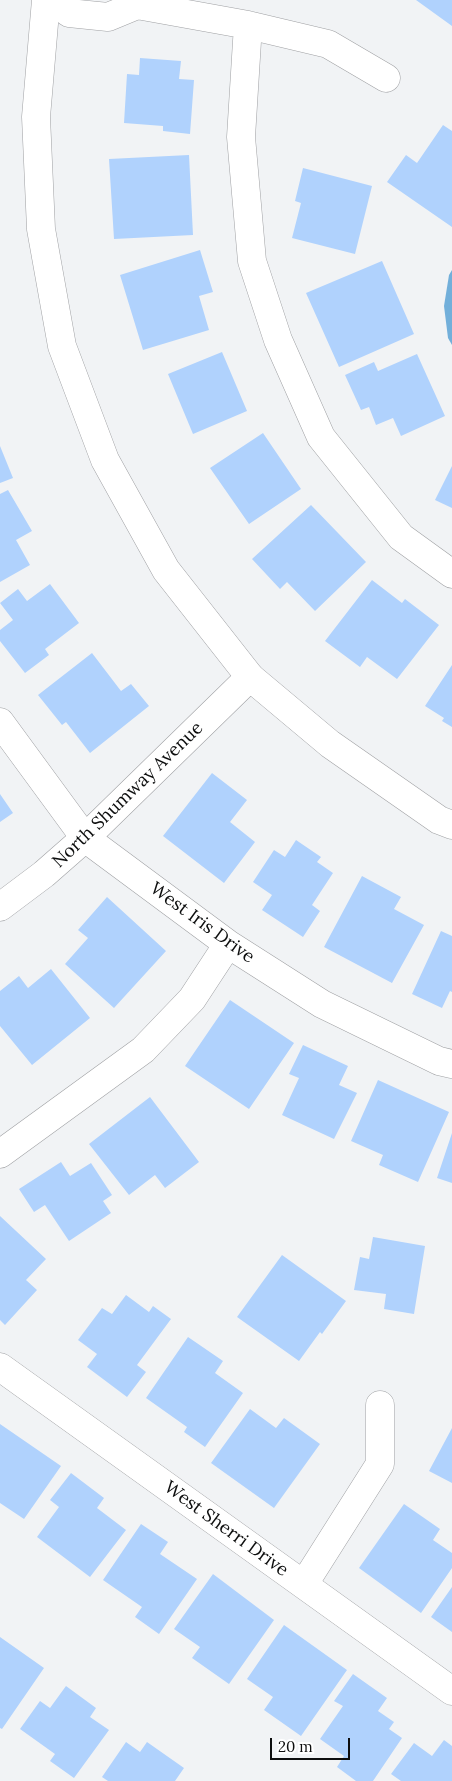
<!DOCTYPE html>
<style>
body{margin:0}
#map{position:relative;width:452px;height:1781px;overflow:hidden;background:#f1f3f5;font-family:Lora,serif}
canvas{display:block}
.scale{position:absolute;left:270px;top:1738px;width:80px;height:22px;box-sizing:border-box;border:2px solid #0d0e0e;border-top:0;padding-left:6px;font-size:15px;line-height:18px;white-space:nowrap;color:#0d0e0e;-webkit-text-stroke:4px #fff;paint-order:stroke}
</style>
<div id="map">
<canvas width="452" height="1781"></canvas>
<div class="scale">20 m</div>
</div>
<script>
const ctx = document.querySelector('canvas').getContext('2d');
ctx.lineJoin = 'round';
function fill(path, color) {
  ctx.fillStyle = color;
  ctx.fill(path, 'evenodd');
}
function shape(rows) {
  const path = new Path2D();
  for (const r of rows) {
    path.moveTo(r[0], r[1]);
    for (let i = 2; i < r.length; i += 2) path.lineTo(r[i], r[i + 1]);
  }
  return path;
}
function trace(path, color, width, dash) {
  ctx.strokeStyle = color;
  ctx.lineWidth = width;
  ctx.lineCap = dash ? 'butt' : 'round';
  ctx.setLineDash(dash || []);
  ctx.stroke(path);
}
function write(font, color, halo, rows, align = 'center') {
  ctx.font = font + ' Lora,serif';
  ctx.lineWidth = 4.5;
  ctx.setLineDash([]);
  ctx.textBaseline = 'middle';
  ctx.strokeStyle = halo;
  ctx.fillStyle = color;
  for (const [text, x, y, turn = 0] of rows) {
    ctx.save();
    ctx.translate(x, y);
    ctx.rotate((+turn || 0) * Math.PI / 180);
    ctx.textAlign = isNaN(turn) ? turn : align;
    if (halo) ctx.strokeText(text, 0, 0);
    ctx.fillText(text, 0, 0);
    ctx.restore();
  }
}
fill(shape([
 [452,270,452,345,448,338,444,306,449,275]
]), '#72afda');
fill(shape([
 [416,0,452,0,452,26],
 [140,58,181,61,179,79,194,80,190,134,163,131,163,126,124,123,127,74,139,75],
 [443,125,452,131,452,227,387,182,406,155,417,163],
 [189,155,193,235,114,239,109,159],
 [303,168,372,186,355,254,292,238,301,203,295,201],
 [200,250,213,292,199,296,209,330,143,350,120,275],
 [382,261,414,334,339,367,306,293],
 [222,352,247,411,193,434,168,374],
 [417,354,445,416,401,436,393,418,376,425,369,407,361,410,345,375,374,362,378,371],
 [263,433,301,489,249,524,210,468],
 [0,446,13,478,0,483],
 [452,466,452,508,435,500],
 [8,490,32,531,16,540,30,565,0,582,0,494],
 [311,505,366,562,315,611,287,582,280,589,252,559],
 [372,580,402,603,405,599,439,625,397,679,367,657,360,667,325,641],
 [50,584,79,623,45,649,49,655,25,673,0,641,0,630,13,620,0,603,18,589,27,601],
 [92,653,121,691,131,684,149,706,90,753,66,722,62,725,38,695],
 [452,665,452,727,442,721,444,718,425,706],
 [212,773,247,800,230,822,255,842,224,883,163,836],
 [0,794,13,813,0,822],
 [296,840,321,857,317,862,333,873,312,905,320,911,303,937,262,910,272,895,253,882,274,850,285,857],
 [362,876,401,897,394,909,424,925,392,983,324,947],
 [107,897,166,951,114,1008,65,964,88,938,78,930],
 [441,931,452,936,452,992,450,991,442,1008,412,994],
 [51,969,90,1018,32,1065,0,1026,0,991,19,976,28,988],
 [230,1000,294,1043,249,1109,185,1066],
 [303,1045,348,1066,339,1085,357,1093,334,1139,282,1115,299,1078,289,1074],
 [378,1080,449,1112,418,1182,379,1165,383,1155,351,1141],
 [150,1097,199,1162,165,1188,155,1175,129,1195,89,1144],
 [452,1133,452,1183,437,1178],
 [61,1162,70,1176,91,1163,112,1195,103,1201,111,1213,69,1241,45,1205,34,1212,19,1189],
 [0,1216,46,1259,26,1280,37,1290,5,1325,0,1320],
 [373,1237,425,1246,414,1314,384,1309,386,1294,354,1290,360,1257,369,1259],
 [282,1255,346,1301,322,1334,320,1332,299,1361,237,1317],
 [126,1295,149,1312,153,1306,171,1319,137,1365,146,1372,127,1397,87,1367,97,1354,78,1340,102,1308,112,1314],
 [188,1337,223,1361,215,1373,243,1393,205,1447,184,1432,187,1427,146,1398],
 [250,1409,276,1428,284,1418,320,1444,274,1508,211,1463],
 [0,1424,61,1466,24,1519,0,1503],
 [452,1428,452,1483,429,1471],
 [71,1473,104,1498,97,1508,126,1530,90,1577,37,1537,59,1507,50,1500],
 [404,1504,440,1529,433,1540,452,1553,452,1568,421,1613,359,1568],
 [141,1524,168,1542,160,1554,197,1579,159,1634,135,1617,142,1607,103,1580],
 [213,1574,274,1620,229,1684,192,1658,200,1647,174,1629],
 [452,1587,452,1632,431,1617],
 [284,1625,347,1670,301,1736,264,1710,273,1697,247,1679],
 [0,1637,44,1668,2,1729,0,1728],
 [353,1674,387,1698,378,1711,394,1722,389,1729,402,1738,373,1781,356,1781,337,1767,344,1756,320,1739,343,1706,334,1701],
 [66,1686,96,1708,90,1717,109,1730,74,1778,50,1761,55,1754,20,1729,40,1701,50,1708],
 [444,1740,452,1746,452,1781,401,1781,391,1774,414,1743,432,1756],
 [126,1742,140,1752,147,1742,184,1768,175,1781,108,1781,102,1777]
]), '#b0d2fd');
const minor = shape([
 [52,0,69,13,108,17,137,5],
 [129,0,137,5,248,25,328,44,386,78],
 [248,25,241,137,252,261,278,340,321,437,401,537,452,574],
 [0,722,85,838,228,944,322,1004,439,1061,452,1064],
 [0,907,44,874,85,838,250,677],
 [0,1154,143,1050,192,999,228,944],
 [0,1367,452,1691],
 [304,1584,380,1464,380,1405]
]);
const tertiary = shape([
 [46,0,36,117,41,229,62,346,105,460,166,570,250,677,330,744,439,820,452,825]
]);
trace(minor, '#9fa0a3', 29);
trace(tertiary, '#9fa0a3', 29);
trace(minor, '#fff', 28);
trace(tertiary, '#fff', 28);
write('18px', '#0d0e0e', '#fff', [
 ["North Shumway Avenue",128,795,-44],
 ["West Iris Drive",202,923,36],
 ["West Sherri Drive",226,1529,36]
]);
</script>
